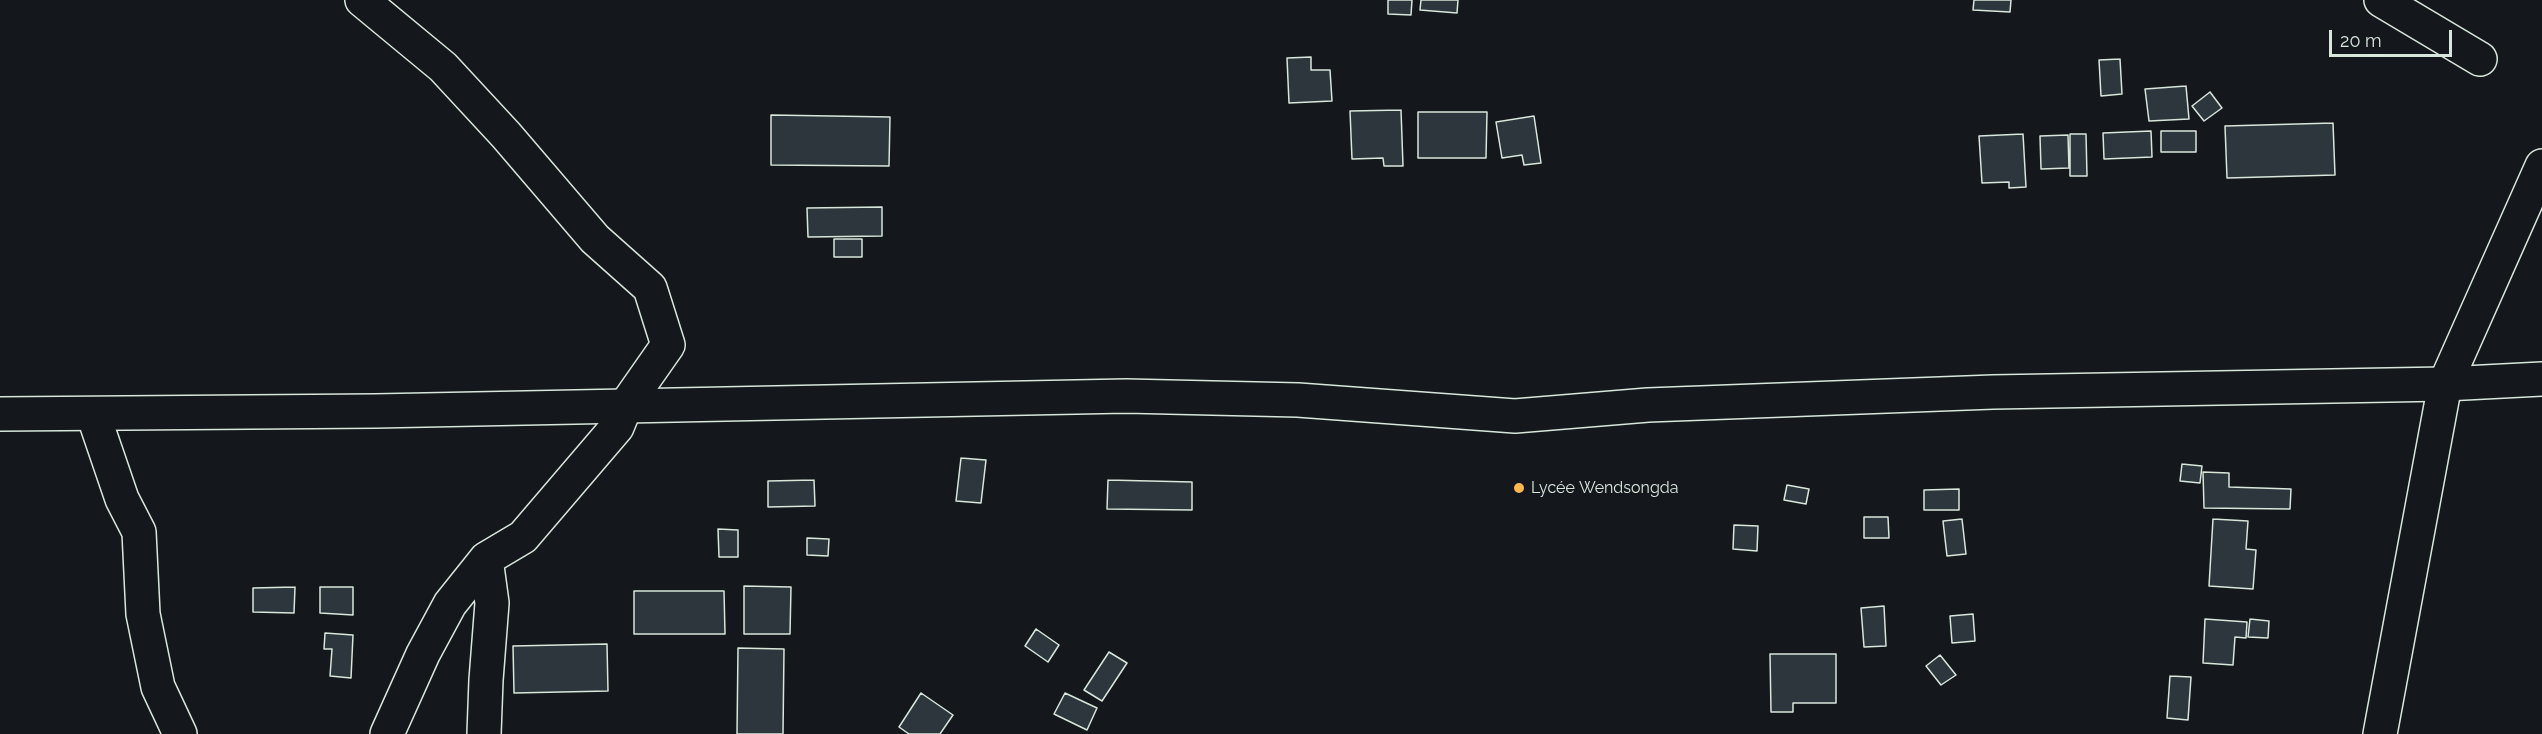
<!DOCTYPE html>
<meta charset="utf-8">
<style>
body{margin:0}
#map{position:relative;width:2542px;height:734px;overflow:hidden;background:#14181c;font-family:Raleway,sans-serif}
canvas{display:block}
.scale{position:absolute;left:2329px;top:30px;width:123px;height:27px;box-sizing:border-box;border:3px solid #d8e6dc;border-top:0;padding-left:8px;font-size:18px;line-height:21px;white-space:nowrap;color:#d8e6dc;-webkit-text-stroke:4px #14181c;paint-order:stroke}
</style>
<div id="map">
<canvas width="2542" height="734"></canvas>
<div class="scale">20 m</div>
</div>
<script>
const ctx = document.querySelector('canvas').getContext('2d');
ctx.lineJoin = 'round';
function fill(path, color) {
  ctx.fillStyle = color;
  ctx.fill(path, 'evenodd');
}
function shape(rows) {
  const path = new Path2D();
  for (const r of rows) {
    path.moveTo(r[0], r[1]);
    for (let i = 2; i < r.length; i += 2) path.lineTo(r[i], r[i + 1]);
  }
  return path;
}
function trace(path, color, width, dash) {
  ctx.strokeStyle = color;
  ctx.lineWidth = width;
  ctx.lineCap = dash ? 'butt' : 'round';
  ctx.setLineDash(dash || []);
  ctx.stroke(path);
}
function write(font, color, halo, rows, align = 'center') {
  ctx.font = font + ' Raleway,sans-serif';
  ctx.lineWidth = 4.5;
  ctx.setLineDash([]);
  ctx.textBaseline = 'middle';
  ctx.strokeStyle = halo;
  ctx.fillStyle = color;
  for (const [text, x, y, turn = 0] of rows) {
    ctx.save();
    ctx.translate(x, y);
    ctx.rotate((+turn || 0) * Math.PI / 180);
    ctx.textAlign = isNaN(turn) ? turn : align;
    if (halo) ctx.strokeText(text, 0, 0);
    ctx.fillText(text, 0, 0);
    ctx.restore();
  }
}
const building = shape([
 [1388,0,1412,0,1411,15,1388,14,1388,0],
 [1421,0,1458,0,1457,13,1420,10,1421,0],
 [1974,0,2011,0,2010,12,1973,10,1974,0],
 [1311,57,1311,70,1330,70,1332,101,1289,103,1287,58,1311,57],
 [2120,59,2122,94,2101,96,2099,60,2120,59],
 [2186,86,2189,119,2149,121,2145,89,2186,86],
 [2210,92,2222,108,2204,121,2192,106,2210,92],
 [1401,110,1403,166,1384,166,1383,158,1352,159,1350,111,1401,110],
 [1418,112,1487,112,1486,158,1418,158,1418,112],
 [771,115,890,117,889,166,771,165,771,115],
 [1534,116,1541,163,1524,165,1522,155,1502,158,1496,122,1534,116],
 [2333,123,2335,175,2227,178,2225,126,2333,123],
 [2151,131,2152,157,2104,159,2103,133,2151,131],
 [2161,131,2196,131,2196,152,2161,152,2161,131],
 [2023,134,2026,187,2009,188,2009,182,1982,183,1979,136,2023,134],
 [2070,134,2086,134,2087,176,2070,176,2070,134],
 [2068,135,2069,168,2041,169,2040,136,2068,135],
 [882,207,882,236,808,237,807,208,882,207],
 [834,239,862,239,862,257,834,257,834,239],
 [961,458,986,460,981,503,956,501,961,458],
 [2182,464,2202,466,2200,483,2180,481,2182,464],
 [2203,472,2229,473,2229,487,2291,489,2290,509,2204,508,2203,472],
 [814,480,815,506,768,507,768,481,814,480],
 [1108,480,1192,482,1192,510,1107,509,1108,480],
 [1787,485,1809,489,1806,504,1784,500,1787,485],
 [1959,489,1959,510,1924,510,1924,490,1959,489],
 [1864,517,1888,517,1889,538,1864,538,1864,517],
 [1962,519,1966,554,1947,556,1943,521,1962,519],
 [2213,519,2248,521,2246,549,2256,550,2253,589,2209,586,2213,519],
 [1734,525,1758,526,1757,551,1733,549,1734,525],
 [718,529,738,530,738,557,719,557,718,529],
 [807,538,829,539,828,556,807,555,807,538],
 [744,586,791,587,790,634,744,634,744,586],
 [295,587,294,613,253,612,253,588,295,587],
 [320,587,353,587,353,615,320,613,320,587],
 [634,591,724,591,725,634,634,634,634,591],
 [1884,606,1886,646,1864,647,1861,608,1884,606],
 [1973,614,1975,641,1952,643,1950,616,1973,614],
 [2205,619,2247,622,2246,638,2235,637,2233,665,2203,663,2205,619],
 [2250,619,2269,621,2268,638,2248,637,2250,619],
 [1036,629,1059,645,1048,662,1025,646,1036,629],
 [325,633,353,635,351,678,330,676,332,649,324,649,325,633],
 [607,644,608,691,514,693,513,646,607,644],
 [738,648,784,649,783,734,737,734,738,648],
 [1109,652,1127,663,1102,701,1084,690,1109,652],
 [1770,654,1836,654,1836,703,1793,703,1793,712,1771,712,1770,654],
 [1940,655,1956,675,1941,685,1926,666,1940,655],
 [2170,676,2191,677,2188,720,2167,718,2170,676],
 [921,693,953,715,940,734,909,734,899,727,921,693],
 [1065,693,1097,708,1087,730,1054,714,1065,693]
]);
fill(building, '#2c363c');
trace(building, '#d8e6dc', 1.5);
const street = shape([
 [362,0,443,67,506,135,595,239,650,288,668,345,626,405,617,427,523,537,486,559,450,604,423,654,387,734],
 [2381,0,2480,59],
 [93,414,122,499,139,532,143,614,158,687,180,734],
 [484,734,486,680,492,603,486,559],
 [2380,734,2445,384,2542,166]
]);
const primary = shape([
 [0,414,375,411,1126,396,1298,400,1515,416,1648,405,1993,392,2445,384,2542,379]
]);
trace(street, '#d8e6dc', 36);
trace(primary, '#d8e6dc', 36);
trace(street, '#14181c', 33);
trace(primary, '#14181c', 33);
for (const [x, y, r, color] of [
 [1519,488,6,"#ffb74d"]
]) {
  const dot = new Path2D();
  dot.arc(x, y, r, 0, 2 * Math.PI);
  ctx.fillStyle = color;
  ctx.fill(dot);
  trace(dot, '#14181c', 2);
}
write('16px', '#d8e6dc', '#14181c', [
 ["Lycée Wendsongda",1531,488]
], 'left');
</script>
